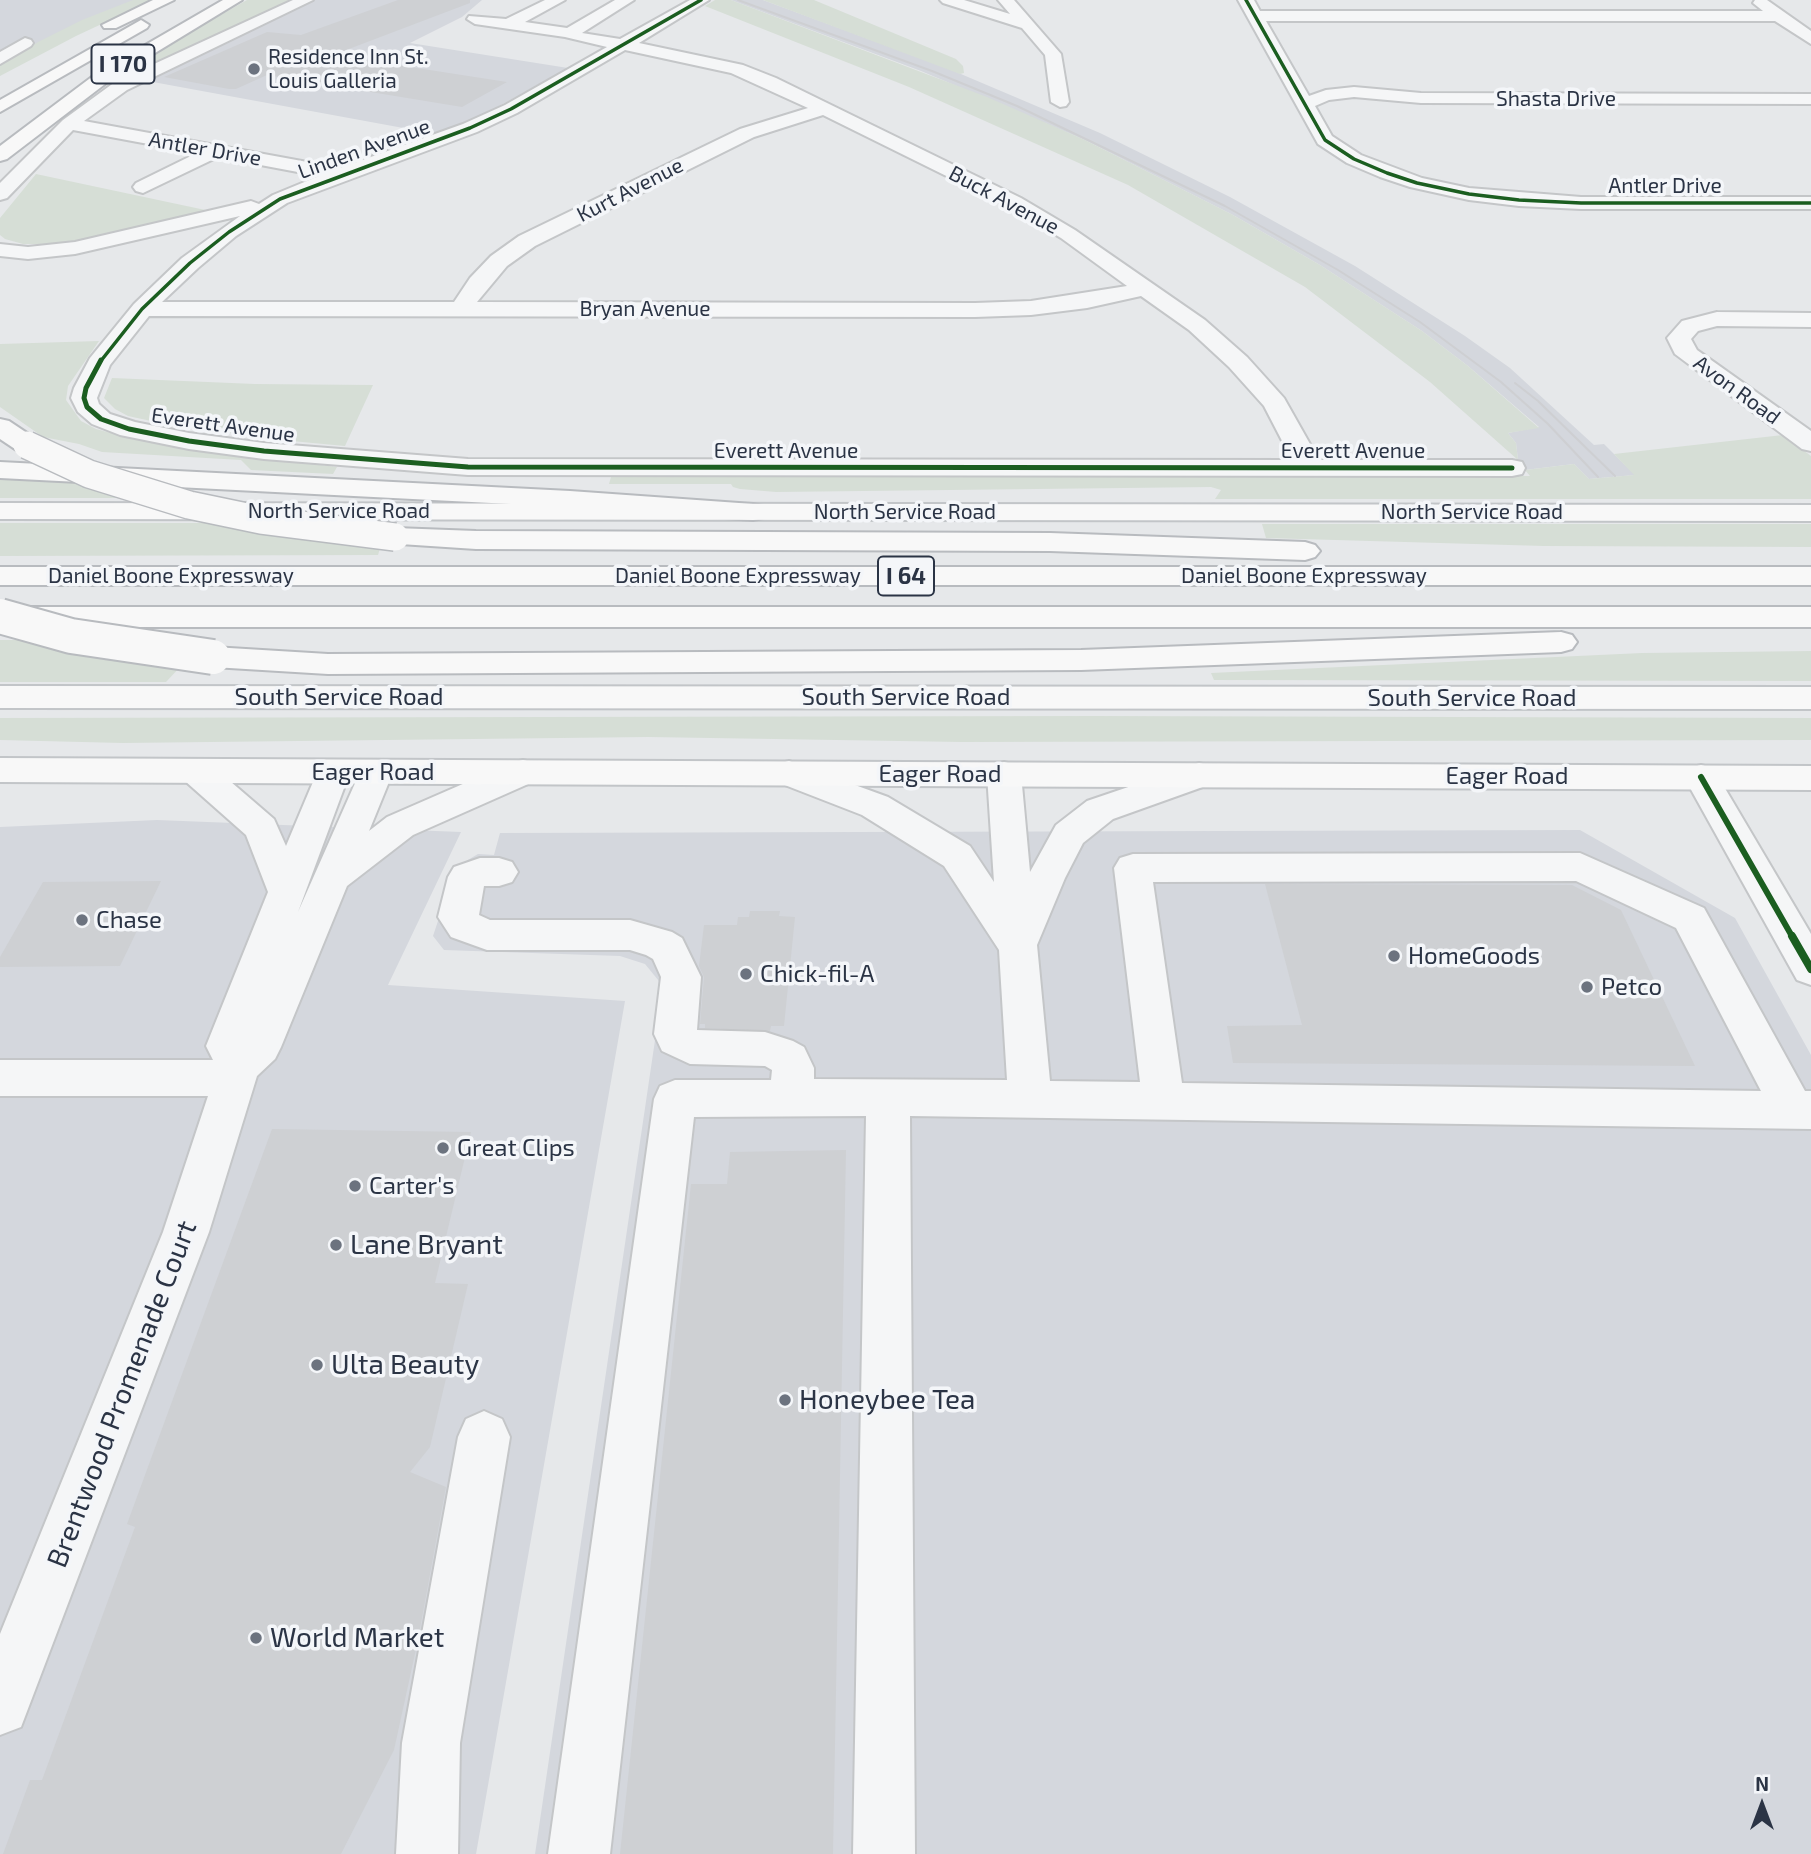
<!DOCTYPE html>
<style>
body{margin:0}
#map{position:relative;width:1811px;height:1854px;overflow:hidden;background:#e6e8ea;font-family:"Exo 2",sans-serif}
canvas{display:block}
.north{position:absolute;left:1727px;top:1770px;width:70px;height:70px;-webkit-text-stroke:5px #f4f6f9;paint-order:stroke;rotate:0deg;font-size:19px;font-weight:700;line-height:28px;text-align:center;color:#2b3445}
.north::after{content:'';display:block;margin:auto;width:24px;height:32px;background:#2b3445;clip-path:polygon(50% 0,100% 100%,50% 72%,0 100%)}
</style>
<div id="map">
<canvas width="1811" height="1854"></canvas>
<div class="north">N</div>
</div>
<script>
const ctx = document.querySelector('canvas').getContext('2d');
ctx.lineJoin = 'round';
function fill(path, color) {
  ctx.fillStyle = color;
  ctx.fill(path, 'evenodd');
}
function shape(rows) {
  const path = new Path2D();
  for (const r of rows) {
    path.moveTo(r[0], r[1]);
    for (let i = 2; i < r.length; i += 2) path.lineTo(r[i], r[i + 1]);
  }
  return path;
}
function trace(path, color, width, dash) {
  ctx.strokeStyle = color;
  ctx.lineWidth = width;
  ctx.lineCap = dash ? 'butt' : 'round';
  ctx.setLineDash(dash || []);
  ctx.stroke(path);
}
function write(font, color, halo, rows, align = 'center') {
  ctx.font = font + ' "Exo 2",sans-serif';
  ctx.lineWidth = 7;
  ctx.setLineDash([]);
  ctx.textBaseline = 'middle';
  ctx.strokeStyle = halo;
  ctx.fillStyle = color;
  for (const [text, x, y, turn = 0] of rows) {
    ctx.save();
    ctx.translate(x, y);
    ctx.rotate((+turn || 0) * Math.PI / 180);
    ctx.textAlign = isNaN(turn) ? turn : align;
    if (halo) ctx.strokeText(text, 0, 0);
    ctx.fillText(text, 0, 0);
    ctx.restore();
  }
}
fill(shape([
 [0,0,140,0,0,73],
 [313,0,482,0,462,17,410,43,568,68,492,110,436,134,142,80],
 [731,0,763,0,942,66,1100,133,1230,197,1355,266,1465,336,1510,368,1594,445,1604,444,1635,475,1589,479,1574,464,1525,470,1518,460,1516,443,1508,433,1539,427,1468,366,1422,331,1320,265,1233,215,1085,140,921,71],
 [157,820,461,832,388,985,625,1001,476,1854,0,1854,0,827],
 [1580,830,1735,918,1811,1055,1811,1854,535,1854,663,986,645,964,620,956,444,950,433,936,456,867,478,854,494,855,500,833]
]), '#d4d7dd');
fill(shape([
 [133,0,153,0,76,36,0,76,0,66,38,42,82,20],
 [247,0,294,0,102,89,157,51],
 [715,0,731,0,987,97,1085,140,1233,215,1320,265,1422,331,1468,366,1539,428,1508,433,1516,443,1518,460,1430,382,1305,287,1128,185,909,87,705,6],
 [763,0,814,0,956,59,963,66,964,73,960,74],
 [36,174,210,211,84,240,49,244,23,244,5,239,0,235,0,218],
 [99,341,68,386,66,400,81,421,96,429,126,437,182,448,337,467,333,474,251,470,241,460,102,452,79,444,43,437,0,407,0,344],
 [112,378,255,384,373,385,345,446,281,440,165,424,128,416,115,409,104,398],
 [1783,435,1811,456,1811,499,1215,499,1221,490,1211,487,776,492,740,489,733,487,731,484,609,484,611,477,1530,476,1525,470,1574,464,1589,479,1634,475,1614,454],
 [0,478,76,482,123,498,0,498],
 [0,523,215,523,381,545,378,555,0,556],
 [1262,524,1811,524,1811,547,1544,546,1266,538],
 [0,640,31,640,181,666,166,682,0,682],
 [1811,651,1811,681,1214,680,1211,673,1642,653],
 [1094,716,1811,718,1811,740,962,742,648,737,123,743,0,740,0,718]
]), '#d6ded6');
fill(shape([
 [398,0,470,0,470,3,333,55,507,82,462,107,267,75,236,89,229,89,164,77,267,32,301,35],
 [161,881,120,966,0,967,0,957,43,882],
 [1265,884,1572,885,1621,910,1695,1066,1233,1063,1227,1026,1302,1025],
 [750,911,780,911,779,916,795,917,784,1026,771,1026,770,1031,705,1028,705,1024,700,1024,704,977,699,966,704,925,737,925,738,917,749,917],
 [272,1129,471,1132,435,1283,468,1284,430,1447,410,1472,446,1487,418,1640,394,1750,341,1854,3,1854,30,1780,42,1780,135,1527,127,1524],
 [846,1150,833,1854,620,1854,691,1184,727,1184,730,1152]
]), '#ced0d3');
const minor = shape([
 [293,0,313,0,127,90,84,121,340,168,463,124,505,105,607,47,565,37,475,24,467,19,469,16,506,19,545,0,565,0,525,22,567,28,615,0,634,0,582,33,620,39,690,0,709,0,639,43,743,65,776,78,1021,198,1075,230,1205,320,1247,357,1284,398,1319,460,1512,460,1522,462,1525,468,1522,474,1512,476,468,475,264,459,189,449,120,435,92,424,78,412,71,398,74,388,90,358,134,304,182,258,240,216,75,254,28,259,0,256,0,244,28,247,75,242,251,201,259,204,273,195,319,176,218,157,143,193,136,191,133,187,136,183,197,153,73,130,7,198,0,200,0,183,63,120,115,82,293,0],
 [625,50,731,73,808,108,740,129,519,236,491,256,470,278,454,302,162,302,198,268,236,236,287,203,477,132,517,113,625,50],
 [823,115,1007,206,1061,238,1127,286,1031,301,975,303,477,302,507,266,535,246,754,137,823,115],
 [1141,296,1189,330,1229,367,1264,406,1292,460,468,459,264,443,189,433,135,422,110,414,99,404,97,398,110,365,149,316,975,317,1031,315,1087,308,1141,296],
 [940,0,964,0,1010,14,998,0,1014,0,1061,54,1069,102,1066,106,1060,107,1051,102,1045,55,1022,28,943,3,940,0],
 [1238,0,1254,0,1260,11,1763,11,1753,3,1755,0,1767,0,1811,31,1811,44,1775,21,1266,21,1309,96,1326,90,1354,87,1421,93,1811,94,1811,104,1421,103,1354,97,1329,100,1315,106,1332,136,1361,155,1422,178,1469,188,1581,197,1811,197,1811,209,1581,209,1519,206,1469,200,1410,187,1380,177,1347,163,1318,144,1238,0],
 [25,38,31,40,33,43,31,46,0,64,0,52,25,38],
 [1717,312,1811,313,1811,327,1717,326,1698,331,1691,339,1697,350,1811,431,1811,451,1802,449,1675,354,1667,338,1682,321,1717,312],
 [197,760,209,763,274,819,286,846,321,763,333,760,345,763,350,772,298,912,364,763,376,760,388,763,393,772,369,831,387,817,511,763,523,760,535,763,540,772,535,781,413,835,347,886,281,1047,275,1059,257,1076,209,1232,29,1706,21,1727,0,1735,0,1634,163,1232,208,1096,0,1096,0,1060,213,1060,206,1046,268,892,246,835,185,781,180,772,185,763,197,760],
 [789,761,888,797,970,846,994,882,987,774,992,765,1004,762,1016,765,1021,774,1030,872,1056,825,1087,801,1199,763,1211,766,1216,775,1211,784,1113,819,1083,843,1065,878,1037,945,1050,1081,1140,1082,1114,868,1120,858,1133,854,1580,853,1704,908,1805,1091,1811,1091,1811,1129,910,1116,915,1854,853,1854,866,1116,694,1117,610,1854,548,1854,654,1099,660,1086,675,1080,771,1080,772,1070,765,1066,690,1064,662,1051,654,1034,661,977,653,959,646,955,630,950,487,950,451,937,438,917,448,877,454,867,480,858,499,858,512,862,518,872,512,882,499,886,484,886,479,915,490,920,630,920,672,932,682,938,701,977,697,1030,765,1032,793,1041,804,1047,814,1068,814,1079,1007,1080,999,950,944,866,862,815,777,782,772,773,777,764,789,761],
 [1576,881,1676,928,1761,1091,1182,1083,1153,882,1576,881],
 [1701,765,1713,768,1811,934,1811,985,1797,980,1684,777,1689,768,1701,765],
 [484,1411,502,1419,510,1437,460,1743,458,1854,396,1854,402,1743,458,1437,466,1419,484,1411]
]);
const major = shape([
 [0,503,1811,505,1811,521,0,519,0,503],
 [0,686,1811,687,1811,709,0,708,0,686],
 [0,758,1811,766,1811,790,0,782,0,758]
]);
const highway = shape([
 [153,0,174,0,116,28,104,28,102,25,153,0],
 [223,0,242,0,109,81,7,159,0,161,0,146,97,73,223,0],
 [141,20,149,25,147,28,0,112,0,100,141,20],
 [0,419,9,421,36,439,40,445,36,451,27,453,18,451,0,439,0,419],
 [0,462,570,491,753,504,763,506,767,512,763,518,753,520,570,507,0,478,0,462],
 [395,528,476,531,1050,533,1305,542,1315,545,1320,551,1315,557,1305,560,1050,551,476,549,385,543,381,537,385,531,395,528],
 [0,567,1811,567,1811,585,0,585,0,567],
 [16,607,1811,607,1811,627,16,627,5,624,1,617,5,610,16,607],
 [1561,632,1572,635,1577,642,1572,649,1561,652,1081,670,328,674,213,667,202,664,197,657,202,650,213,647,328,654,1081,650,1561,632]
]);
trace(minor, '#c4c6c8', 4);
trace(major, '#c2c5c8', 4);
trace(highway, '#b8bbbf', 4);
fill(minor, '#f5f6f7');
fill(major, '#f8f8f8');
fill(highway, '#f8f8f8');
trace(shape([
 [738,0,932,71,1017,106,1225,206,1338,270,1420,322,1501,382,1548,424,1598,477],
 [1515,383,1538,401,1615,476]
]), '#cecfd2', 2);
const highwayBridgeFar1 = shape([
 [27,445,89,474,189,505,261,520,395,537]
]);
const highwayBridge = shape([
 [0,616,71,636,213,657]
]);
trace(highwayBridgeFar1, '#b8bbbf', 30, []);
trace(highwayBridge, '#b8bbbf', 38, []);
trace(highwayBridgeFar1, '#f8f8f8', 27);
trace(highwayBridge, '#f8f8f8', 34);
trace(shape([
 [1246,0,1325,140,1354,159,1387,173,1417,183,1469,194,1519,200,1581,203,1811,203],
 [100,362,142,309,190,263,229,232,280,199,470,128,511,109,701,0]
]), '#1b5e20', 3.5);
trace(shape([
 [101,360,86,388,84,398,87,407,101,419,129,429,189,441,264,451,468,467,1512,468]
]), '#1b5e20', 5);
trace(shape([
 [1701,777,1793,938]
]), '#1b5e20', 6);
trace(shape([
 [1792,936,1811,969]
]), '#1b5e20', 8);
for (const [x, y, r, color] of [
 [254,69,7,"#6c737f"],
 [82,920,7,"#6c737f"],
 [1394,956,7,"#6c737f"],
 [746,974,7,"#6c737f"],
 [1587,987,7,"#6c737f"],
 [443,1148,7,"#6c737f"],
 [355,1186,7,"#6c737f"],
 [336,1245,7,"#6c737f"],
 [317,1365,7,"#6c737f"],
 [785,1400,7,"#6c737f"],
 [256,1638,7,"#6c737f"]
]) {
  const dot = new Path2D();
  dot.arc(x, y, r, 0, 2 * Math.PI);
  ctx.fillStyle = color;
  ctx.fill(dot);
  trace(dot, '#f4f6f9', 2.5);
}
write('21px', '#2b3445', '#f4f6f9', [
 ["Residence Inn St.",268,57],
 ["Louis Galleria",268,81]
], 'left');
write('21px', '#2b3445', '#f4f6f9', [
 ["Shasta Drive",1556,99],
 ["Antler Drive",205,149,10],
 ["Linden Avenue",364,149,-20],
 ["Antler Drive",1665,186],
 ["Kurt Avenue",630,190,-27],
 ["Buck Avenue",1004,200,28],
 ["Bryan Avenue",645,309],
 ["Avon Road",1737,390,36],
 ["Everett Avenue",223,425,8],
 ["Everett Avenue",786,451],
 ["Everett Avenue",1353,451],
 ["North Service Road",339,511],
 ["North Service Road",905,512],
 ["North Service Road",1472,512],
 ["Daniel Boone Expressway",171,576],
 ["Daniel Boone Expressway",738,576],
 ["Daniel Boone Expressway",1304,576]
]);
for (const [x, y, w] of [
 [123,64,63],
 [906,576,56]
]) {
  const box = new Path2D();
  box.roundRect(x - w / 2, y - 19.5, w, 39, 5);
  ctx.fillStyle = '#f4f6f9';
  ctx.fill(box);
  trace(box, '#2b3445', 2);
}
write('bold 23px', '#2b3445', null, [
 ["I 170",123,64],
 ["I 64",906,576]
]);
write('24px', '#2b3445', '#f4f6f9', [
 ["South Service Road",339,697],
 ["South Service Road",906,697],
 ["South Service Road",1472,698],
 ["Eager Road",373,772],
 ["Eager Road",940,774],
 ["Eager Road",1507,776]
]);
write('24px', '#2b3445', '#f4f6f9', [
 ["Chase",96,920],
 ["HomeGoods",1408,956],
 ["Chick-fil-A",760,974],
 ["Petco",1601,987],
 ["Great Clips",457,1148],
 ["Carter's",369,1186]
], 'left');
write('28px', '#2b3445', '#f4f6f9', [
 ["Lane Bryant",350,1245],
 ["Ulta Beauty",331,1365],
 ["Honeybee Tea",799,1400],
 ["World Market",270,1638]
], 'left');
write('28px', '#2b3445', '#f4f6f9', [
 ["Brentwood Promenade Court",122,1394,-69]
]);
</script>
